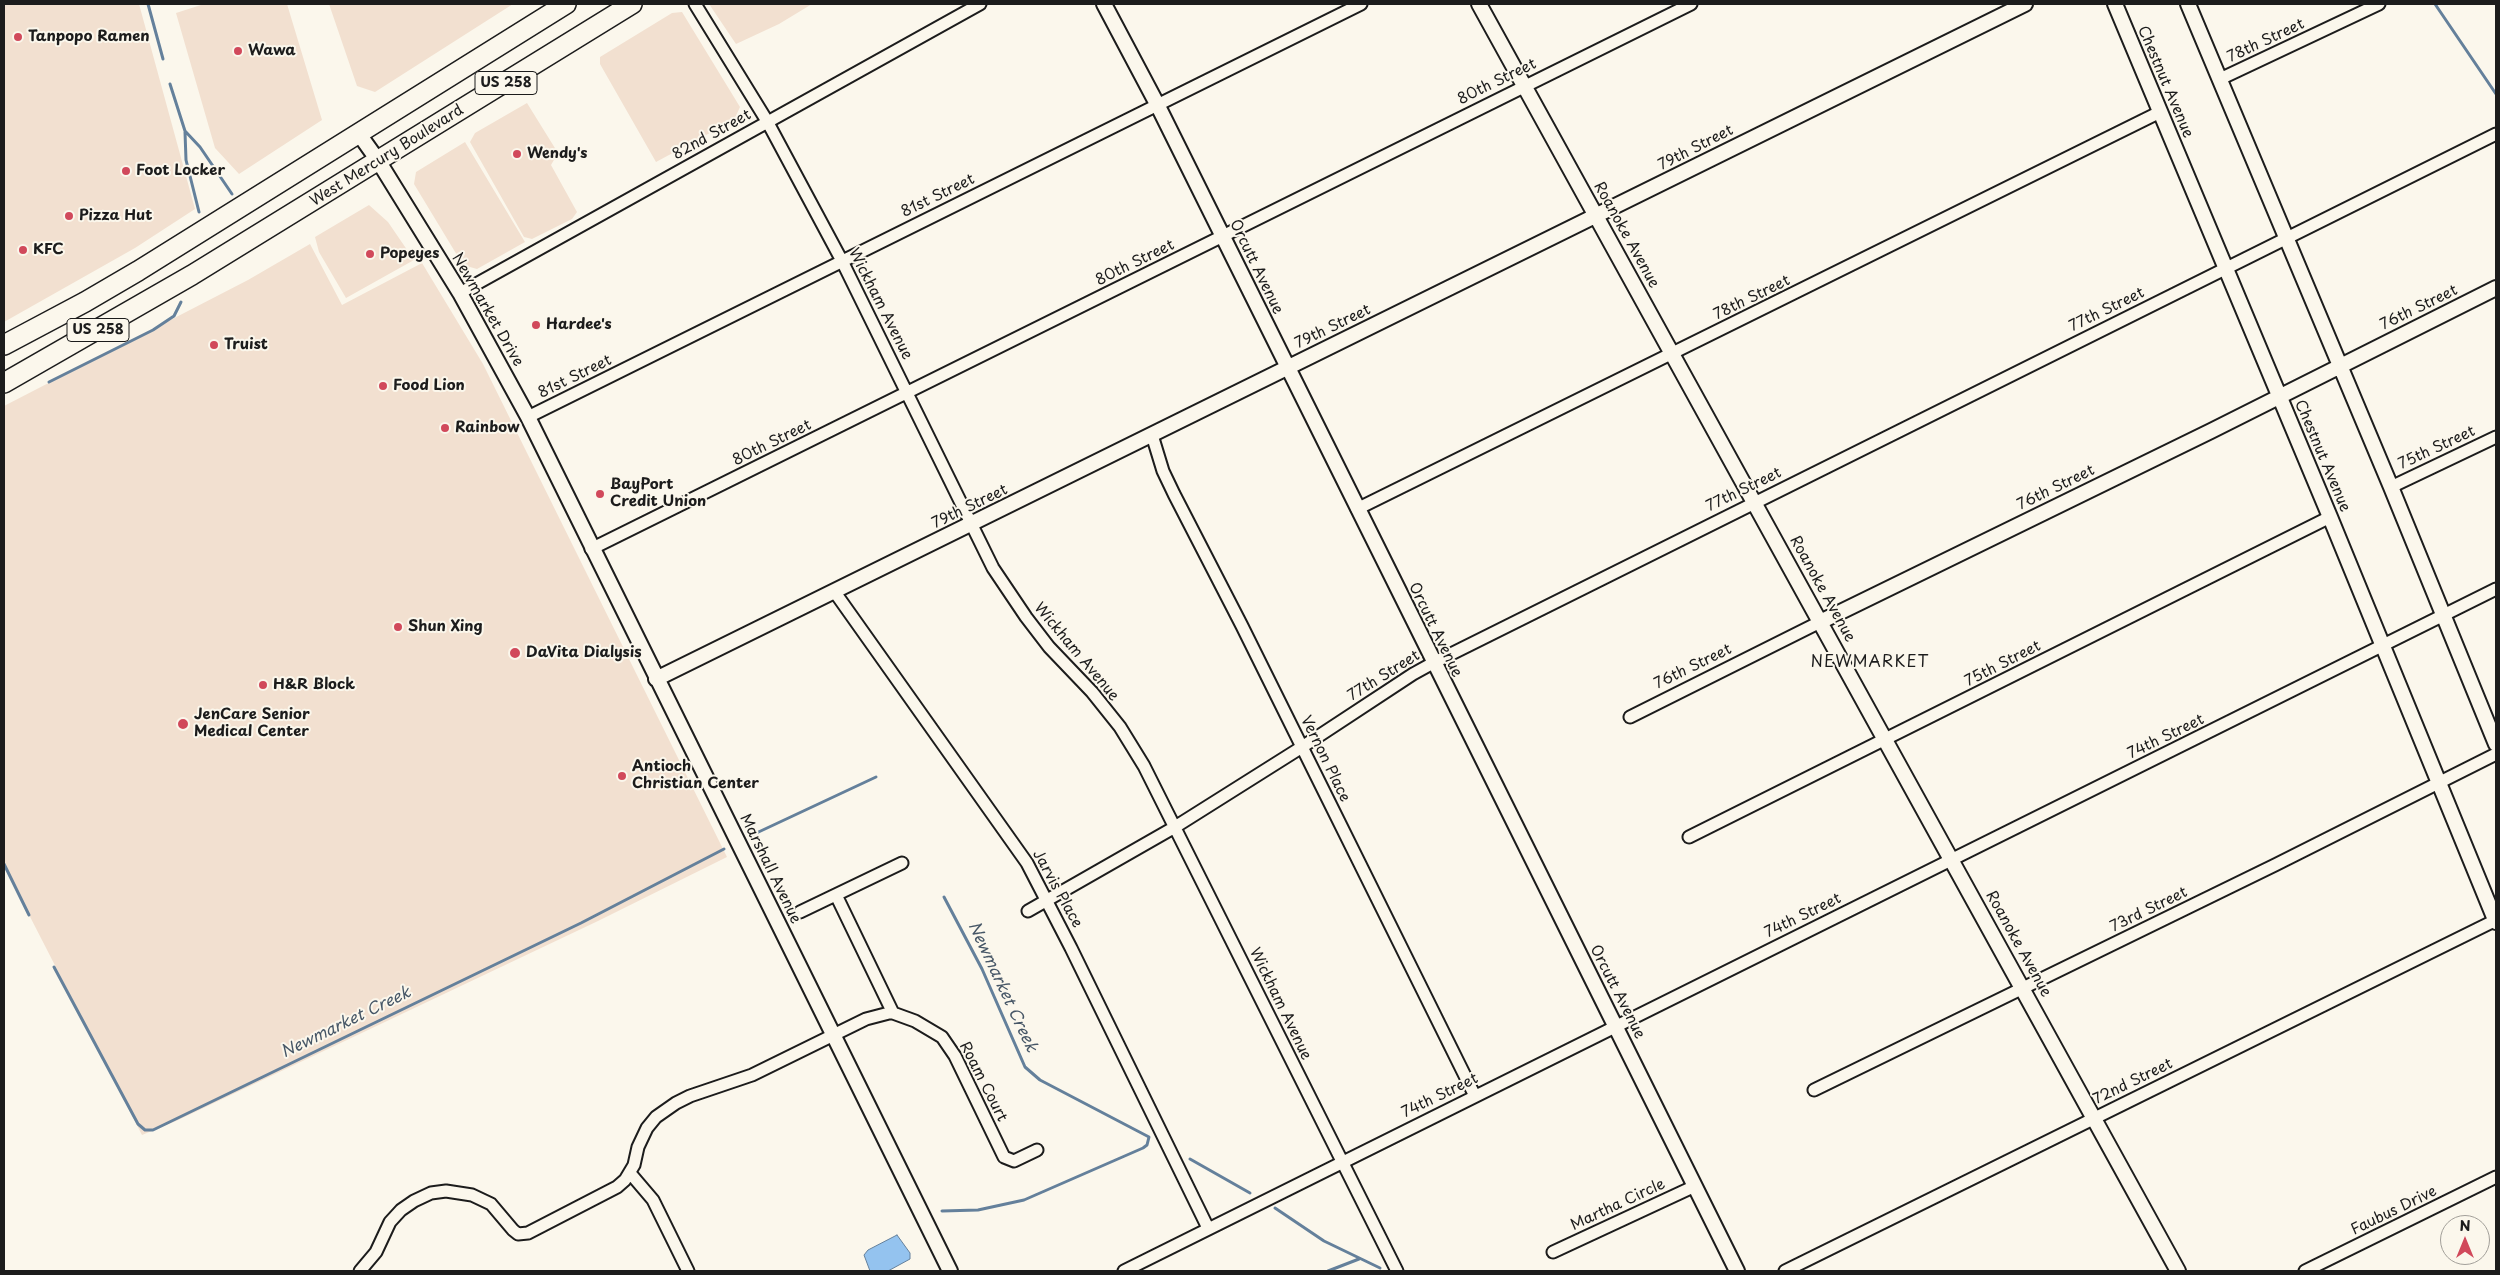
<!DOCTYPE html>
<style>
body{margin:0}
#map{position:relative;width:2500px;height:1275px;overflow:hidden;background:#fbf7ec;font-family:"Playpen Sans",sans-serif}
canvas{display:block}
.frame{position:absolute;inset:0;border:5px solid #1c1c1c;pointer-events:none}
.north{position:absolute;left:2440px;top:1215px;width:50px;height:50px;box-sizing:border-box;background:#fbf7ec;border:1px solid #a29f99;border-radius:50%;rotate:0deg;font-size:14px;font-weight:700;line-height:20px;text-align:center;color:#1c1c1c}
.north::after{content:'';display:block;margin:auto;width:18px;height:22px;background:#d1495b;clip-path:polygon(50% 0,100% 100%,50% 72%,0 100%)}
</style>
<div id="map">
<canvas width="2500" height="1275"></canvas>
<div class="frame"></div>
<div class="north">N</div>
</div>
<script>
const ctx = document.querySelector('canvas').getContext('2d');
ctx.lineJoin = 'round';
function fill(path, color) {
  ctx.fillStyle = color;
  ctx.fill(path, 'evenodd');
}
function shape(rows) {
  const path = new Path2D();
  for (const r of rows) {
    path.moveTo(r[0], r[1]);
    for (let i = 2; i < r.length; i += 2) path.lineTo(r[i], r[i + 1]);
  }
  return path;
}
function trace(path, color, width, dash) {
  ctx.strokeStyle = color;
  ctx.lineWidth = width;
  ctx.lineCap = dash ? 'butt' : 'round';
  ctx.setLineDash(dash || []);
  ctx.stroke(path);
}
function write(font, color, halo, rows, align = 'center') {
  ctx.font = font + ' "Playpen Sans",sans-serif';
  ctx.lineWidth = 4;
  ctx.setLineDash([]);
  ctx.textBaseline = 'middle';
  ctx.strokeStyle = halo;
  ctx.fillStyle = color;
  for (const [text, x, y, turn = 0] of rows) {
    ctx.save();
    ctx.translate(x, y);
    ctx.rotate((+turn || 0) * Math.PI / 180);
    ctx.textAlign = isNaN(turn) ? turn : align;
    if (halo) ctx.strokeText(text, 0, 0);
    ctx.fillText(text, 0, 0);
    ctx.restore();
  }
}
fill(shape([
 [4,4,139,4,195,209,135,248,4,322],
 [204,4,287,4,322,120,239,174,215,148,176,13],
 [329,4,513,4,375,92,357,86],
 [709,4,812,4,779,24,736,44],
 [682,12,740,107,734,120,656,162,600,64,600,57,672,13],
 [527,103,558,153,551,165,577,212,572,219,532,239,524,237,470,142,475,133],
 [465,142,525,242,477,269,463,265,414,184,416,172],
 [369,205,388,222,414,260,346,298,319,252,315,237],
 [310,244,342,305,422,263,483,364,727,857,598,921,176,1121,142,1135,4,866,4,406,248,280]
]), '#f2e0d0');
const water = shape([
 [897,1235,910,1253,910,1259,888,1271,870,1271,864,1255,868,1250,897,1235]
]);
fill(water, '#94c3ef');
trace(water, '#64809b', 1);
trace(shape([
 [148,4,163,59],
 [2435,4,2496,94],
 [170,84,185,131,200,147,232,194],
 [185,132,186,160,199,212],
 [49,382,153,330,174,316,181,302],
 [750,836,876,777],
 [4,864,29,915],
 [54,967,138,1124,145,1130,153,1130,581,923,724,849],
 [1190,1159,1250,1193],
 [1275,1208,1324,1241,1380,1268],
 [942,1211,978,1210,1024,1200,1143,1148,1147,1145,1149,1137,1040,1080,1025,1067,982,969,944,897],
 [1328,1271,1359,1259]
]), '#64809b', 3);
const minor = shape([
 [695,4,767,121,842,261,993,568,1026,617,1049,647,1092,692,1120,727,1144,766,1397,1271],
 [2220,79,2379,4],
 [460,293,980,4],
 [528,417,1361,4],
 [1152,435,1163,471,1174,494,1242,626,1475,1096],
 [2391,487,2496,437],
 [1357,509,2160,112],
 [591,549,1691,4],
 [834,591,1027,863,1071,948,1208,1228],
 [1630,717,1822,621],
 [1689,837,2330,517],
 [836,895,893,1013],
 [1028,911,1175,827,1302,747,1413,674,1433,663,2496,134],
 [800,912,902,863],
 [1814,1090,2275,865,2496,754],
 [630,1173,653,1200,688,1271],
 [1553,1252,1695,1186],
 [360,1271,376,1252,390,1222,401,1210,414,1201,431,1193,446,1191,472,1195,491,1204,513,1230,518,1234,528,1233,617,1187,625,1180,634,1165,638,1147,647,1128,656,1117,676,1103,690,1096,752,1075,866,1019,889,1013,893,1013,915,1021,942,1037,955,1056,1004,1157,1014,1161,1037,1150],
 [1124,1271,2496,589],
 [1785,1271,2496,920],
 [2305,1271,2496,1177]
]);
const tertiary = shape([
 [1104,4,1157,104,1737,1271],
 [1479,4,2178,1271],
 [2115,4,2330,517,2496,922],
 [2188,4,2391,487,2496,744],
 [359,134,379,162,460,293,528,417,950,1271],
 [1822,621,2211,431,2496,288],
 [656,679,2025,4]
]);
const trunk = shape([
 [4,345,85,302,138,271,566,4],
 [4,383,192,275,632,4]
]);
trace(minor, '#1c1c1c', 15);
trace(tertiary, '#1c1c1c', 18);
trace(trunk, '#1c1c1c', 22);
trace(minor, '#fbf7ec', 11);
trace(tertiary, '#fbf7ec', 14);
trace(trunk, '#fbf7ec', 19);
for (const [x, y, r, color] of [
 [18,37,5,"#d1495b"],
 [238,51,5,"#d1495b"],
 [517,154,5,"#d1495b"],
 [126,171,5,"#d1495b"],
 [69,216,5,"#d1495b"],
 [23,250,5,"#d1495b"],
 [370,254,5,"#d1495b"],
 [536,325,5,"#d1495b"],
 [214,345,5,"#d1495b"],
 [383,386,5,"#d1495b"],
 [445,428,5,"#d1495b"],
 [600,494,5,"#d1495b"],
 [398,627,5,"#d1495b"],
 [515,653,6,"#d1495b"],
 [263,685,5,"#d1495b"],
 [183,724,6,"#d1495b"],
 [622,776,5,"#d1495b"]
]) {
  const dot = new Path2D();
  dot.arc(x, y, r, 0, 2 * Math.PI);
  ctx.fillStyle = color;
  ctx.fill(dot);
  trace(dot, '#fbf7ec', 2);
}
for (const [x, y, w] of [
 [506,83,62],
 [98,330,62]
]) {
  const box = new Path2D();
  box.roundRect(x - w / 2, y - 11.5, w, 23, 4);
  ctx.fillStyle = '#fbf7ec';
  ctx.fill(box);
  trace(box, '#1c1c1c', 1);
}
write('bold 14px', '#1c1c1c', null, [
 ["US 258",506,83],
 ["US 258",98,330]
]);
write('bold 15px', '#1c1c1c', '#fbf7ec', [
 ["Tanpopo Ramen",28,37],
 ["Wawa",248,51],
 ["Wendy's",527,154],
 ["Foot Locker",136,171],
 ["Pizza Hut",79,216],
 ["KFC",33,250],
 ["Popeyes",380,254],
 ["Hardee's",546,325],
 ["Truist",224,345],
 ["Food Lion",393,386],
 ["Rainbow",455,428],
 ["BayPort",610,485],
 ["Credit Union",610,502],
 ["Shun Xing",408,627],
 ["DaVita Dialysis",526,653],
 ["H&R Block",273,685],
 ["JenCare Senior",194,715],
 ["Medical Center",194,732],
 ["Antioch",632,767],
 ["Christian Center",632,784]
], 'left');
write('15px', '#1c1c1c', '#fbf7ec', [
 ["78th Street",2266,41,-25],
 ["80th Street",1497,82,-26],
 ["Chestnut Avenue",2165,82,67],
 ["82nd Street",712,135,-29],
 ["79th Street",1696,148,-27],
 ["West Mercury Boulevard",387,156,-32],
 ["81st Street",938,196,-26],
 ["Roanoke Avenue",1626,235,61],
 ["80th Street",1135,263,-26],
 ["Orcutt Avenue",1256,267,64],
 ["78th Street",1752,298,-26],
 ["Wickham Avenue",880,304,63],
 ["76th Street",2419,308,-26],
 ["Newmarket Drive",487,310,60],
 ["77th Street",2107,310,-26],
 ["79th Street",1333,327,-26],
 ["81st Street",575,377,-26],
 ["80th Street",772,443,-26],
 ["75th Street",2437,448,-25],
 ["Chestnut Avenue",2322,456,67],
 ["76th Street",2056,488,-26],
 ["77th Street",1744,490,-26],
 ["79th Street",970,507,-26],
 ["Roanoke Avenue",1822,589,61],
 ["Orcutt Avenue",1435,630,64],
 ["Wickham Avenue",1076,652,50],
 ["75th Street",2003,664,-27],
 ["76th Street",1693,667,-26],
 ["77th Street",1384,676,-32],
 ["74th Street",2166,737,-26],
 ["Vernon Place",1325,759,64],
 ["Marshall Avenue",770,869,64],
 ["Jarvis Place",1057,889,61],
 ["73rd Street",2149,910,-26],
 ["74th Street",1803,916,-26],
 ["Roanoke Avenue",2018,944,61],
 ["Orcutt Avenue",1617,992,63],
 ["Wickham Avenue",1280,1004,64],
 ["Roam Court",983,1082,63],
 ["72nd Street",2133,1082,-26],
 ["74th Street",1440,1096,-26],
 ["Martha Circle",1618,1205,-25],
 ["Faubus Drive",2394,1211,-26]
]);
ctx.letterSpacing = '1px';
write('16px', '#1c1c1c', '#fbf7ec', [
 ["NEWMARKET",1870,663]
]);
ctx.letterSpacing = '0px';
write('italic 16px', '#465666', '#fbf7ec', [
 ["Newmarket Creek",1002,987,65],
 ["Newmarket Creek",346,1023,-26]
]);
</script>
